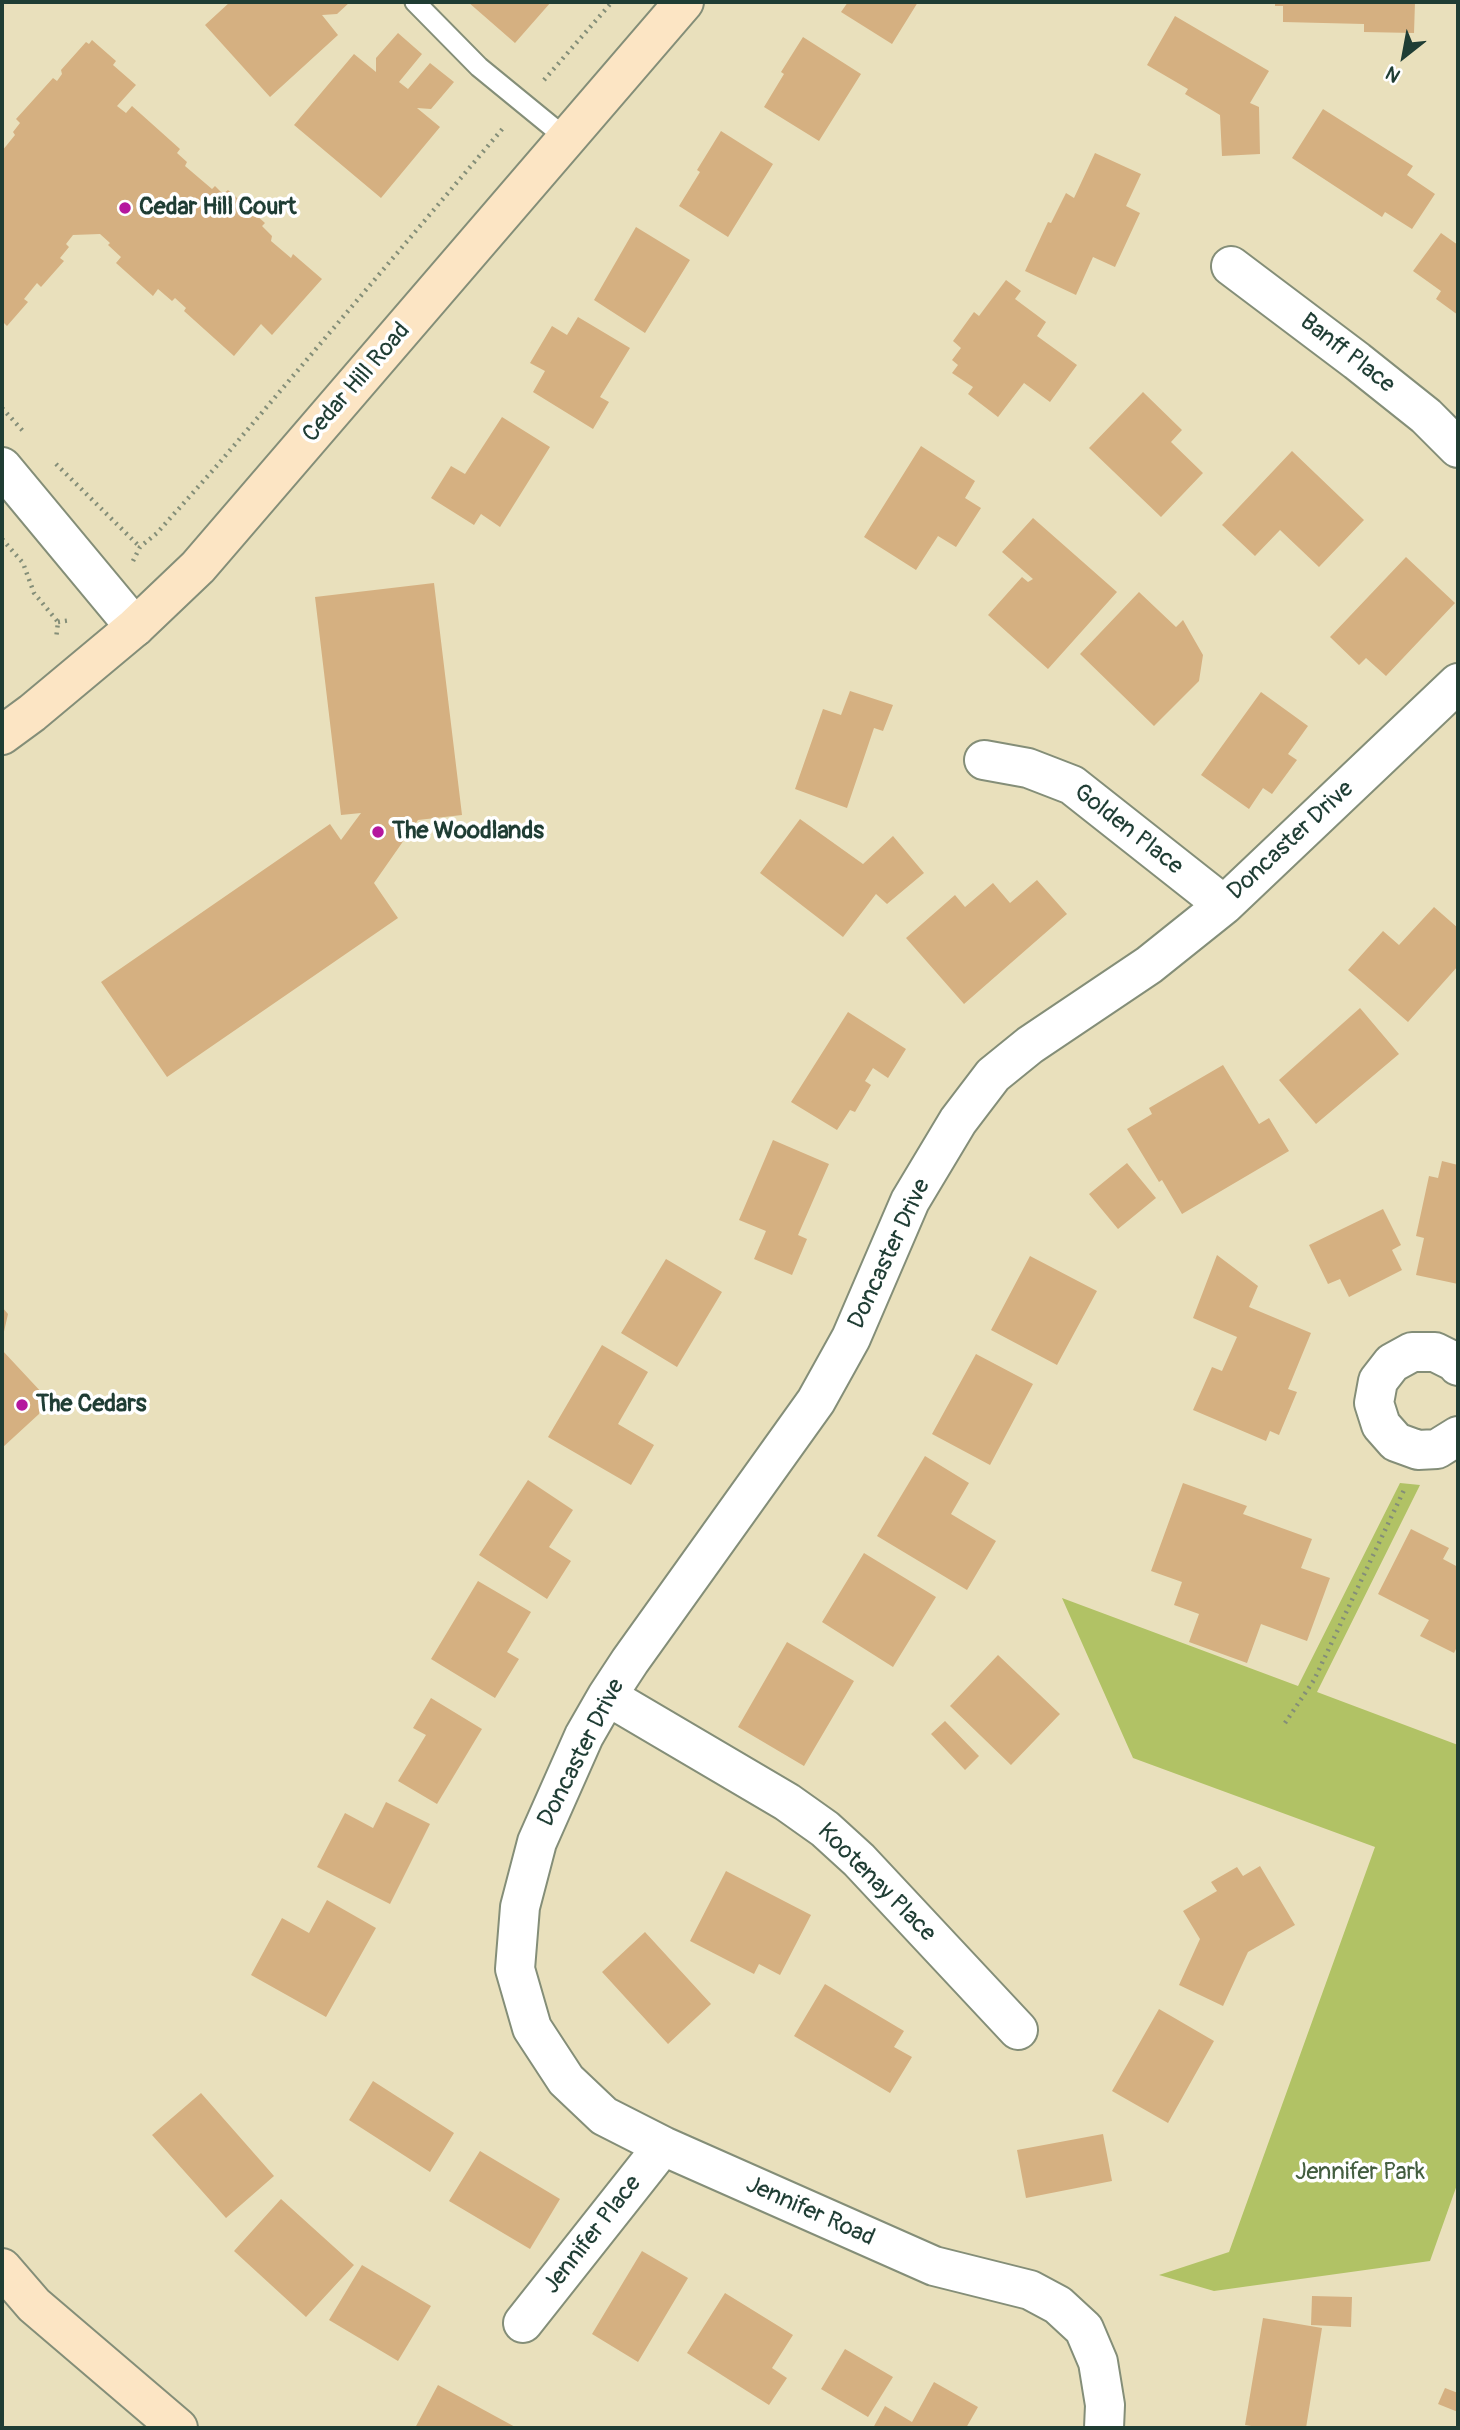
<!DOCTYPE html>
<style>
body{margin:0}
#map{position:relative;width:1460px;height:2430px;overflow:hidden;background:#e9e0bc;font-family:Pangolin,sans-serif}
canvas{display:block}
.frame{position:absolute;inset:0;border:4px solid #1f3d34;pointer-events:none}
.north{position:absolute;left:1369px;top:21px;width:70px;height:70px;-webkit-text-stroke:5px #fff;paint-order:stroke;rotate:211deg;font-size:19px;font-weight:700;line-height:28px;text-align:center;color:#1f3d34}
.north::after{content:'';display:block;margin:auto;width:24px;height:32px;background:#1f3d34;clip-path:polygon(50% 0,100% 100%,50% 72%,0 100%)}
</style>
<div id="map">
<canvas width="1460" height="2430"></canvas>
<div class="frame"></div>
<div class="north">N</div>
</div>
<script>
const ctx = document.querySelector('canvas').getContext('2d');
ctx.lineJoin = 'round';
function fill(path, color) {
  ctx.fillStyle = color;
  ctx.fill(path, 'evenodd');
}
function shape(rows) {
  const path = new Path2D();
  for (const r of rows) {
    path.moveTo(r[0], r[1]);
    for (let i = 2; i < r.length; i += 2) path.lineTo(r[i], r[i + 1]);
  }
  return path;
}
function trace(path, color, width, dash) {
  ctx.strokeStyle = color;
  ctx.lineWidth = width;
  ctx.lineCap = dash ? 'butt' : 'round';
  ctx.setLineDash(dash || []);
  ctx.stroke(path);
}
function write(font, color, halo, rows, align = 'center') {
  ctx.font = font + ' Pangolin,sans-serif';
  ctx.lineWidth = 7;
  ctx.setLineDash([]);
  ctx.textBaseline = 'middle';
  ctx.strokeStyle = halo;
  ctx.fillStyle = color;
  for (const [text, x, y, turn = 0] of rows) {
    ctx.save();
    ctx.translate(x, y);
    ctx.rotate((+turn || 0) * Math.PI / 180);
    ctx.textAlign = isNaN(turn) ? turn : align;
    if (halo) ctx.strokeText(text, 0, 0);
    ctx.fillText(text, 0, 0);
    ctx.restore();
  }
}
fill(shape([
 [1400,1483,1420,1485,1317,1692,1458,1745,1458,2182,1430,2261,1214,2291,1159,2275,1229,2252,1375,1847,1133,1758,1062,1598,1298,1686]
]), '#b1c265');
fill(shape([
 [230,2,350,2,337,14,322,15,338,35,270,97,205,25],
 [468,2,551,2,515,43],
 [848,2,918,2,892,44,841,12],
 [1275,2,1415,2,1414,33,1364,32,1364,24,1283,22,1283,6,1275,6],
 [1175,16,1269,71,1250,103,1259,107,1260,154,1222,156,1220,115,1185,94,1188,89,1147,65],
 [398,33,422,54,399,82,408,89,430,63,454,82,431,109,417,108,440,127,381,198,294,125,354,54,376,72,376,58],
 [803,37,861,74,819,141,764,107,784,74,781,72],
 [92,40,116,61,113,65,136,85,117,106,126,113,132,106,180,149,177,153,187,162,185,166,212,189,215,186,223,194,228,190,265,223,262,226,272,236,271,241,291,258,293,254,322,279,272,335,261,324,234,356,184,311,186,308,175,298,172,301,158,289,153,296,116,263,121,257,108,245,110,243,100,234,73,235,66,244,69,247,60,258,64,261,41,287,37,283,24,299,28,302,7,326,2,321,2,151,15,135,13,132,20,123,16,119,53,78,57,81,62,74,61,70,86,42,89,44],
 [1323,109,1413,166,1407,175,1435,194,1412,229,1385,212,1382,217,1292,158],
 [721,131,773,164,728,237,679,206,700,172,697,170],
 [1095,153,1141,174,1126,206,1140,213,1115,267,1093,257,1076,295,1025,271,1048,222,1051,223,1066,193,1074,198],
 [636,227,690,260,645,333,594,300],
 [1441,233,1458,245,1458,315,1436,299,1441,291,1413,271],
 [1006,280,1021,291,1015,299,1046,322,1037,336,1077,365,1050,402,1024,383,998,417,968,394,973,387,952,373,958,365,952,360,961,348,953,341,974,312,979,316],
 [578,317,630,348,600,397,609,402,593,429,533,392,545,371,530,363,552,326,567,335],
 [1143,392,1182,430,1171,442,1203,473,1161,517,1089,448],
 [502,417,550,447,500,527,481,514,474,525,431,498,451,466,465,474],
 [921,446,975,481,965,498,981,508,956,547,938,536,916,570,864,537],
 [1292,451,1364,520,1319,567,1280,530,1255,556,1222,525],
 [1033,518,1117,592,1048,669,988,615,1022,577,1028,582,1033,579,1002,552],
 [1406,557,1455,603,1386,676,1366,658,1359,665,1330,637],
 [434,583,462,815,418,820,374,883,398,918,167,1077,101,982,330,824,341,840,361,813,341,815,315,597],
 [1139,592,1176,627,1183,620,1203,655,1199,681,1154,726,1080,654],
 [850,691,893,705,883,731,874,728,847,808,795,789,823,709,841,715],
 [1261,692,1308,726,1288,754,1297,760,1272,794,1263,788,1249,809,1201,775],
 [800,819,863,864,893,836,924,873,887,904,876,894,843,937,760,873],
 [1037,880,1067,914,964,1004,906,938,955,895,965,907,993,883,1010,903],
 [1434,907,1458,928,1458,966,1408,1022,1348,970,1383,931,1399,945],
 [1360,1008,1399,1054,1316,1124,1279,1080],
 [848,1012,906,1049,888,1078,873,1068,865,1081,871,1085,855,1112,850,1110,837,1130,791,1102],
 [1223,1065,1259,1124,1269,1118,1289,1151,1182,1214,1162,1180,1159,1182,1127,1129,1152,1114,1149,1108],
 [773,1140,829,1164,798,1235,807,1239,792,1275,754,1259,766,1231,739,1220],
 [1442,1161,1458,1165,1458,1284,1416,1275,1424,1238,1416,1236,1429,1176,1438,1178],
 [1127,1163,1156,1198,1118,1229,1089,1194],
 [1383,1209,1401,1245,1392,1250,1402,1270,1349,1297,1340,1279,1328,1284,1309,1245],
 [1217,1255,1258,1286,1249,1307,1311,1333,1288,1389,1297,1392,1279,1435,1270,1431,1266,1441,1193,1410,1212,1367,1222,1371,1237,1337,1193,1318],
 [1030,1256,1097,1291,1057,1365,991,1330],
 [666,1259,722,1292,677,1367,621,1333],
 [2,1307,8,1314,3,1336,2,1336],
 [602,1345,648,1372,618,1424,654,1445,631,1485,548,1437],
 [2,1350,44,1395,39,1414,2,1448],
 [976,1354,1033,1384,990,1465,932,1434],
 [925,1456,969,1483,951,1514,996,1541,967,1590,877,1536],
 [528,1480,573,1510,549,1547,571,1561,547,1599,479,1555],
 [1183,1483,1247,1506,1243,1514,1312,1539,1301,1568,1330,1578,1307,1641,1261,1624,1247,1663,1189,1642,1199,1614,1174,1605,1182,1582,1151,1571],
 [1411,1529,1449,1548,1443,1559,1458,1567,1458,1645,1454,1653,1420,1636,1429,1620,1378,1594],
 [864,1553,936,1597,893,1667,822,1622],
 [478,1581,531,1612,507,1652,519,1659,495,1698,431,1659],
 [787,1642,854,1681,804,1766,738,1727],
 [998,1655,1060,1714,1011,1765,950,1706],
 [431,1698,482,1729,437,1804,398,1781,426,1735,413,1728],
 [945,1721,979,1756,965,1770,931,1734],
 [386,1802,430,1824,390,1904,317,1867,345,1813,373,1828],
 [1260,1866,1295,1925,1248,1952,1223,2006,1179,1985,1200,1939,1183,1911,1217,1891,1211,1882,1237,1867,1243,1876],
 [726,1871,811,1915,780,1975,759,1964,754,1974,690,1941],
 [327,1900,376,1928,326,2017,251,1975,282,1918,309,1933],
 [645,1932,711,2004,668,2044,602,1972],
 [825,1984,904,2031,894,2047,912,2057,890,2093,794,2036],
 [1159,2009,1214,2041,1168,2123,1112,2091],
 [373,2081,454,2133,430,2172,349,2120],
 [201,2093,274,2176,226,2218,152,2135],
 [1103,2134,1112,2181,1026,2198,1017,2150],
 [480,2151,560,2199,530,2249,449,2201],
 [281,2199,354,2265,306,2317,234,2251],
 [642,2251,688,2278,638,2362,592,2334],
 [362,2265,431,2306,398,2361,329,2320],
 [725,2293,793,2335,772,2368,787,2378,769,2405,687,2353],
 [1312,2296,1352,2297,1351,2327,1311,2325],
 [1263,2318,1322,2328,1306,2428,1264,2428,1245,2425],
 [845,2349,893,2377,868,2417,821,2389],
 [934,2382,978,2407,966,2428,873,2428,885,2406,912,2422],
 [438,2385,517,2428,415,2428],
 [1445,2388,1458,2393,1458,2412,1438,2404]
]), '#d5b081');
const lane = shape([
 [415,2,479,67,567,139]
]);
const street = shape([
 [1231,266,1357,361,1426,416,1458,448],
 [2,467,135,627],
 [984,760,1028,768,1072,785,1224,905],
 [1458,1366,1455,1362,1435,1352,1412,1352,1392,1363,1378,1381,1374,1403,1381,1425,1396,1442,1418,1450,1437,1449,1458,1436],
 [607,1696,787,1802,825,1829,859,1860,1018,2030],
 [523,2323,663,2146],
 [1104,2428,1105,2405,1098,2362,1084,2329,1058,2305,1030,2290,934,2266,663,2146,604,2116,566,2080,532,2028,515,1969,520,1907,537,1842,584,1736,607,1696,630,1661,816,1401,851,1338,910,1201,958,1121,993,1075,1030,1045,1149,965,1224,905,1458,683]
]);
const secondary = shape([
 [2,735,32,713,135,627,198,567,684,2],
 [2,2268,34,2305,178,2428]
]);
trace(lane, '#848e78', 23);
trace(street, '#848e78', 42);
trace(secondary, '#848e78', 42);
trace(shape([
 [544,80,612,2],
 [2,408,23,431],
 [56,464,140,547],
 [2,539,23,563,34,593,58,622,56,639],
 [133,561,140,547,157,533,215,468,504,127],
 [58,622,71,620],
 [1285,1723,1314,1680,1405,1488]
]), '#848e78', 4.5, [2, 5]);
trace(lane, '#fff', 19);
trace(street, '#fff', 38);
trace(secondary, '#fce5c4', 38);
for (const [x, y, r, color] of [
 [125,208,7,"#b5179e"],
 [378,832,7,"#b5179e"],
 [22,1405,7,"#b5179e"]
]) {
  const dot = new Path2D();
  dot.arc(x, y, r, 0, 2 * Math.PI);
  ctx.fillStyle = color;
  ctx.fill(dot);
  trace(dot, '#fff', 2.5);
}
write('bold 24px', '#1f3d34', '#fff', [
 ["Cedar Hill Court",139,208],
 ["The Woodlands",392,832],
 ["The Cedars",36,1405]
], 'left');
write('24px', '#1f3d34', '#fff', [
 ["Banff Place",1347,354,38],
 ["Cedar Hill Road",357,383,-49],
 ["Golden Place",1128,830,38],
 ["Doncaster Drive",1291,841,-43],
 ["Doncaster Drive",890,1254,-65],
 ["Doncaster Drive",582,1753,-63],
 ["Kootenay Place",876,1883,45],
 ["Jennifer Road",810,2212,24],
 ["Jennifer Place",593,2235,-52]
]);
write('24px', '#445e40', '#fff', [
 ["Jennifer Park",1360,2173]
]);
</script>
